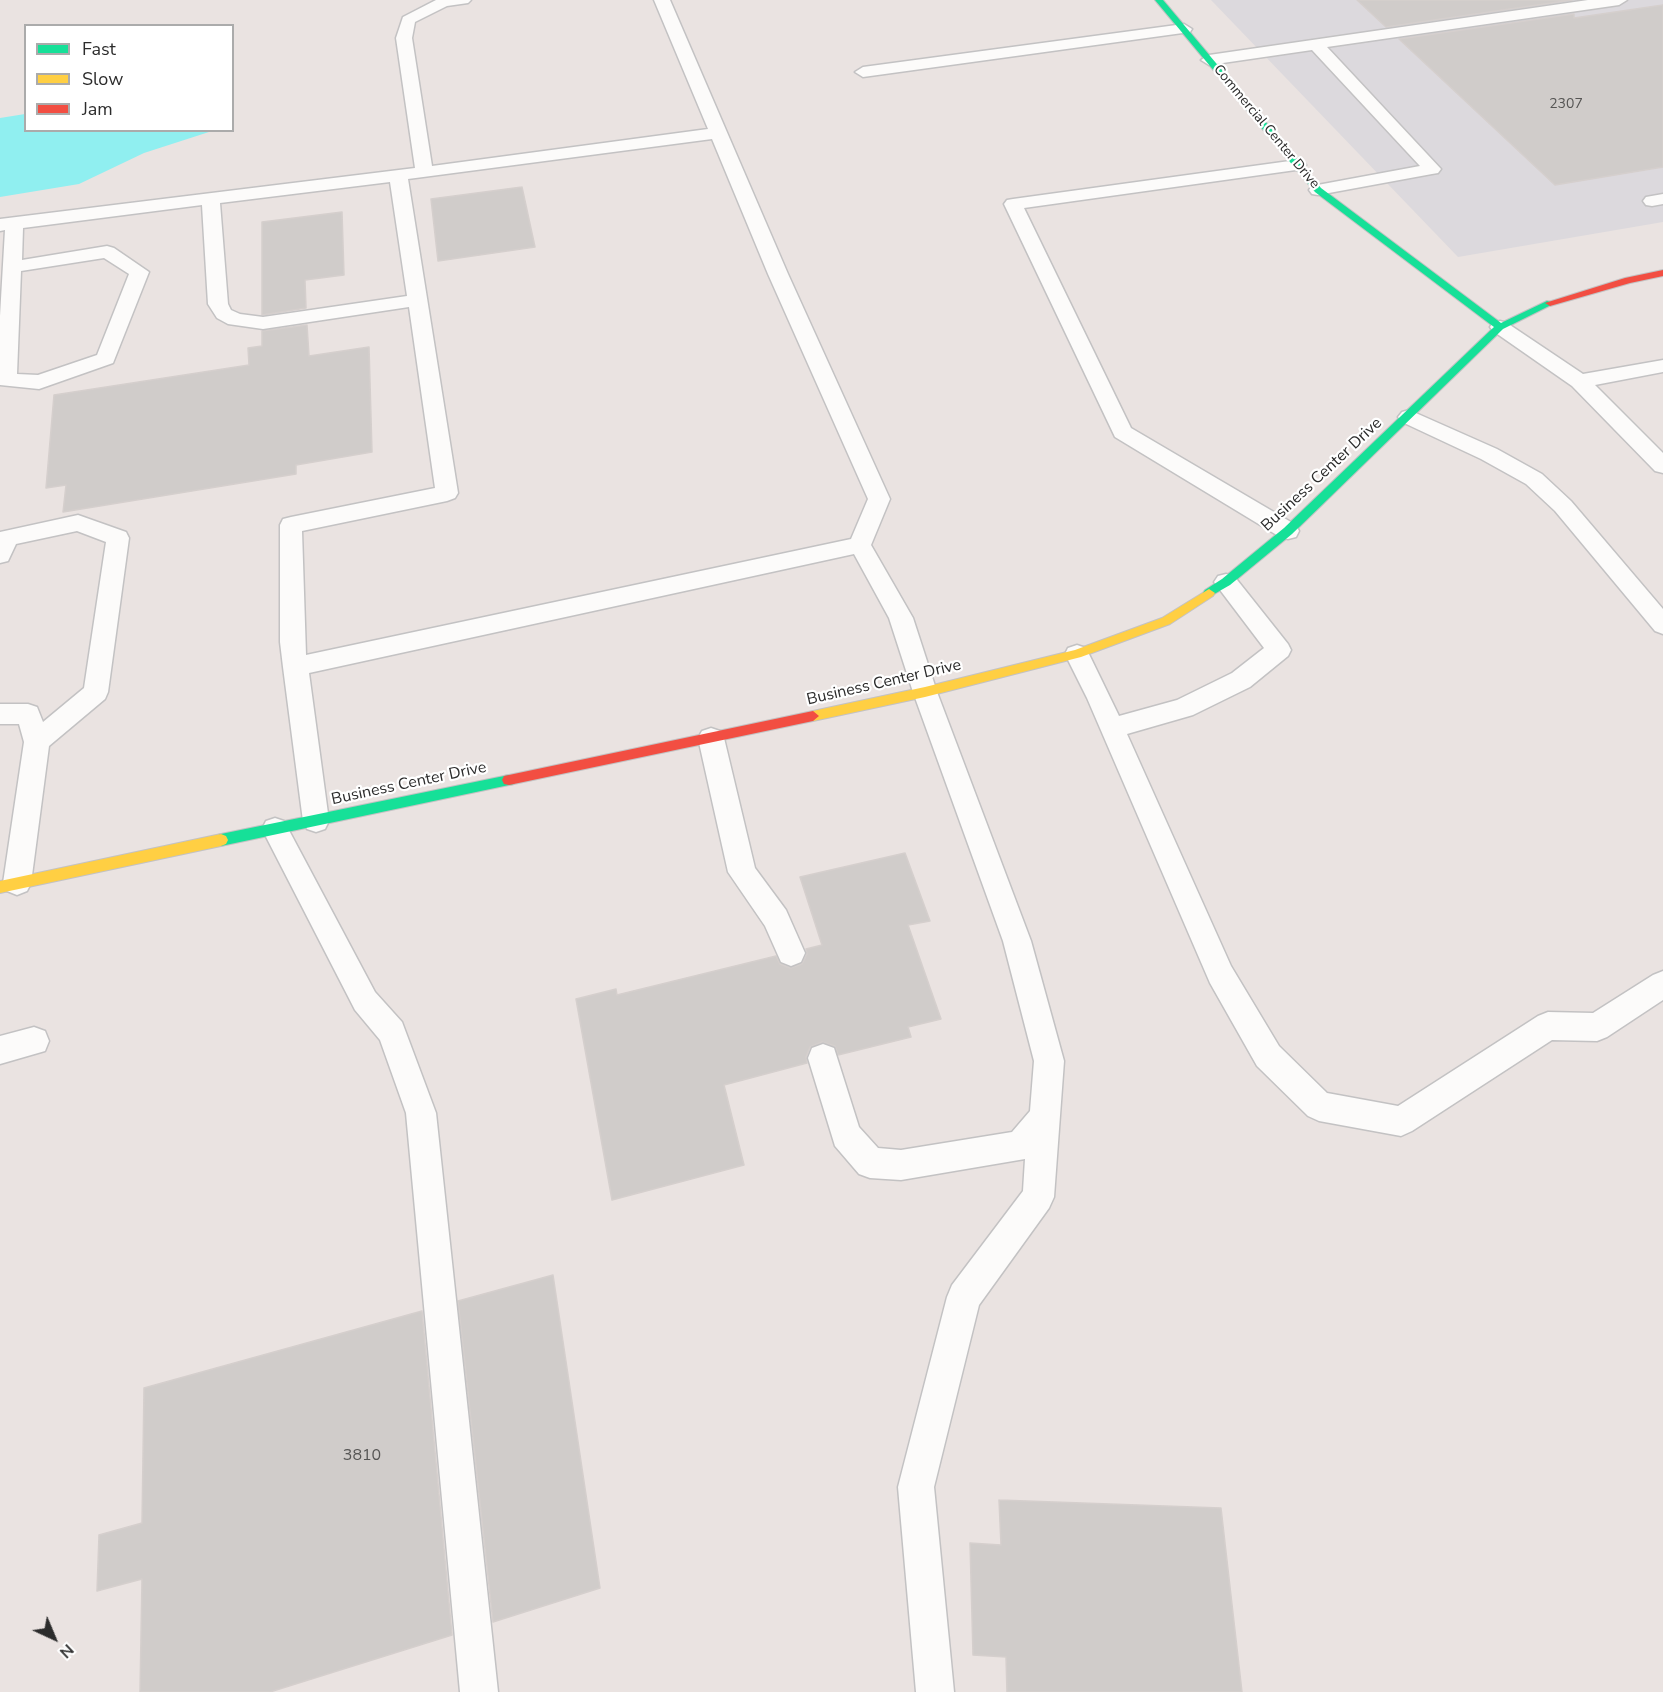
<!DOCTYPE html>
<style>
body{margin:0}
#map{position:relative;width:1663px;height:1692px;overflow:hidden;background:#eae3e1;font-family:"Nunito Sans",sans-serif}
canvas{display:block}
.legend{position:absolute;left:24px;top:24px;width:210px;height:108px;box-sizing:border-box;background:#fff;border:2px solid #ababab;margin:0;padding:8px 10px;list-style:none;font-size:18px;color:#2c2c2c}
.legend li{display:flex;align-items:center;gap:12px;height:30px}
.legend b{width:30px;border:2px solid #ababab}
.north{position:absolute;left:24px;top:1608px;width:60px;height:60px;-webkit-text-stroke:4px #fff;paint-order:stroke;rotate:136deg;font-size:16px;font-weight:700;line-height:24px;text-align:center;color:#2c2c2c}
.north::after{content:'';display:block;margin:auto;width:21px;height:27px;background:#2c2c2c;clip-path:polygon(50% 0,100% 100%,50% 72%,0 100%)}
</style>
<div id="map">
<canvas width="1663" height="1692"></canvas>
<ul class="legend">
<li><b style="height:8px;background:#16e098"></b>Fast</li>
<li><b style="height:8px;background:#ffcf43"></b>Slow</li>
<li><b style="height:8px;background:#f24e42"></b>Jam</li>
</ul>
<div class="north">N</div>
</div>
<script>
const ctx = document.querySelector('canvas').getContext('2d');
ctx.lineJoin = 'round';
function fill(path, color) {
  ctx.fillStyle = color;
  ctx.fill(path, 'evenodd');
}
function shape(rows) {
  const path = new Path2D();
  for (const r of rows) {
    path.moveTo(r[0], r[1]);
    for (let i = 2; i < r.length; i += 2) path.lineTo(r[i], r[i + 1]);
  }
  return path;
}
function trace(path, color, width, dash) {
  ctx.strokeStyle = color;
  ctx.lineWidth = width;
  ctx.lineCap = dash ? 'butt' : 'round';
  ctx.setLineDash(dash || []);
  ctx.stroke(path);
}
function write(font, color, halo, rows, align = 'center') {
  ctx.font = font + ' "Nunito Sans",sans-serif';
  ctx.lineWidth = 4.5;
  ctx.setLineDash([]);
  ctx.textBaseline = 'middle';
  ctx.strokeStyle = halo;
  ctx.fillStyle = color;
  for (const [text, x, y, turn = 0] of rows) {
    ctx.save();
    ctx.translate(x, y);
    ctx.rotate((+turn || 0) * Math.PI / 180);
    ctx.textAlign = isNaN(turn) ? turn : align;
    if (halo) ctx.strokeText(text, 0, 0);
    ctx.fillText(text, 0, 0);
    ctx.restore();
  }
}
fill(shape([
 [1211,0,1663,0,1663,222,1458,257]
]), '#dcd9dd');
fill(shape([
 [25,114,26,130,209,132,144,153,79,184,0,197,0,118]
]), '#90eff0');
const building = shape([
 [1357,0,1572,0,1386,27,1357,0],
 [1663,5,1663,167,1555,185,1399,39,1574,14,1574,18,1663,5],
 [522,187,535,247,438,261,431,199,522,187],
 [342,212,344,275,305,280,306,308,262,315,262,222,342,212],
 [307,325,309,356,369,347,372,452,296,465,296,474,63,512,66,485,46,488,54,395,249,365,248,348,262,346,262,331,307,325],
 [905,853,930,921,908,925,941,1019,908,1027,911,1037,838,1055,835,1046,822,1042,810,1047,806,1057,807,1063,724,1085,744,1165,612,1200,576,999,616,989,617,995,776,956,780,964,790,968,802,964,807,954,806,949,822,945,800,877,905,853],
 [553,1275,600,1588,493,1622,458,1301,553,1275],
 [422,1311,452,1635,270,1692,140,1692,142,1579,97,1591,99,1535,142,1523,144,1388,422,1311],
 [999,1500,1221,1508,1242,1692,1007,1692,1006,1657,973,1655,970,1543,1001,1545,999,1500]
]);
fill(building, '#d0ccca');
trace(building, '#d5cfcd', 1.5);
const lane = shape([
 [436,0,471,0,468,3,447,6,415,22,412,38,432,166,708,129,654,0,670,0,788,274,890,499,871,545,913,618,937,692,1031,941,1064,1061,1054,1197,1049,1208,979,1305,934,1487,954,1692,916,1692,898,1487,947,1297,952,1285,1023,1191,1025,1159,901,1180,870,1178,859,1174,835,1146,808,1058,812,1048,823,1044,834,1048,859,1127,878,1148,901,1150,1012,1132,1030,1111,1034,1061,1003,941,913,692,889,618,854,554,309,673,329,821,325,829,316,832,307,829,303,821,283,667,280,642,280,525,283,519,291,517,435,488,409,307,263,329,228,324,217,318,208,304,202,205,23,228,22,260,107,246,114,248,149,272,113,363,39,389,0,385,0,316,5,230,0,231,0,219,415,168,396,38,403,17,436,0],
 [712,139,768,274,868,499,851,539,306,655,302,531,447,501,455,498,458,493,408,179,712,139],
 [390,182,407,296,263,317,240,314,231,310,228,304,220,203,390,182],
 [104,258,129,274,97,355,38,375,17,374,21,271,104,258],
 [1588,0,1627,0,1619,5,1327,47,1441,169,1438,173,1432,174,1318,195,1312,194,1309,190,1312,186,1420,166,1312,50,1209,65,1201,60,1209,55,1588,0],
 [1184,24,1192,29,1190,32,863,77,855,72,863,67,1184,24],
 [1297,160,1303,161,1306,165,1303,169,1024,208,1131,428,1296,525,1299,531,1296,537,1288,539,1280,537,1115,437,1004,204,1007,200,1013,199,1297,160],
 [1663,194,1663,204,1652,206,1646,205,1643,201,1646,197,1663,194],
 [1500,321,1507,323,1583,374,1663,360,1663,372,1595,385,1663,453,1663,473,1655,471,1572,386,1493,331,1490,327,1493,323,1500,321],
 [1409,410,1497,449,1542,474,1571,501,1663,609,1663,634,1655,631,1555,511,1526,484,1481,459,1402,422,1398,417,1402,412,1409,410],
 [78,515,126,532,129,538,108,692,105,699,49,746,31,883,27,891,17,895,7,891,3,883,24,742,19,724,0,724,0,704,28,704,37,707,43,722,84,688,106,542,77,531,16,544,8,561,0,563,0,532,78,515],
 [1226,574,1234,576,1288,644,1291,650,1288,656,1250,687,1193,715,1127,734,1231,966,1279,1046,1327,1093,1398,1106,1538,1016,1548,1012,1593,1013,1653,975,1663,971,1663,1000,1607,1037,1597,1041,1552,1040,1412,1131,1401,1136,1319,1121,1308,1116,1257,1066,1210,983,1087,698,1065,654,1068,648,1077,645,1086,648,1119,716,1177,700,1232,673,1264,648,1214,582,1218,576,1226,574],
 [711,728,720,731,724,738,755,868,786,910,805,953,801,962,791,966,781,962,765,926,728,872,698,738,702,731,711,728],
 [275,818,284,821,375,992,402,1022,436,1113,498,1692,460,1692,406,1113,380,1040,355,1010,262,829,266,821,275,818],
 [34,1027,45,1031,49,1041,45,1051,0,1064,0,1036,34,1027]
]);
const fast = shape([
 [1155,0,1163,0,1321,188,1501,323,1547,301,1555,303,1503,329,1292,534,1230,585,1209,597,1203,593,1205,590,1222,579,1284,528,1494,327,1315,192,1155,0],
 [509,775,514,776,516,780,514,784,509,785,221,846,216,844,214,840,216,836,221,834,509,775]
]);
const slow = shape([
 [1209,589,1215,593,1213,596,1170,624,1081,657,925,697,813,721,807,716,813,711,925,687,1075,650,1162,618,1209,589],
 [221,834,226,836,228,840,226,844,221,846,0,893,0,881,221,834]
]);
const jam = shape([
 [1663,270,1663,276,1630,283,1550,306,1545,303,1625,278,1663,270],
 [813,711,819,716,813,721,509,785,504,784,502,780,504,776,509,775,813,711]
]);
trace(lane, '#c3c2c3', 3);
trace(fast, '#c3c2c3', 2);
trace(slow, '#c3c2c3', 2);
trace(jam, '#c3c2c3', 2);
fill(lane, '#fcfbfa');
fill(fast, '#16e098');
fill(slow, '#ffcf43');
fill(jam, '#f24e42');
write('14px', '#565554', null, [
 ["2307",1566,105]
]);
write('14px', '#2c2c2c', '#fff', [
 ["Commercial Center Drive",1266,127,50]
]);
write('16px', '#2c2c2c', '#fff', [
 ["Business Center Drive",1322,475,-43],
 ["Business Center Drive",884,683,-13],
 ["Business Center Drive",409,784,-12]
]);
write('16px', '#565554', null, [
 ["3810",362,1456]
]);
</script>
